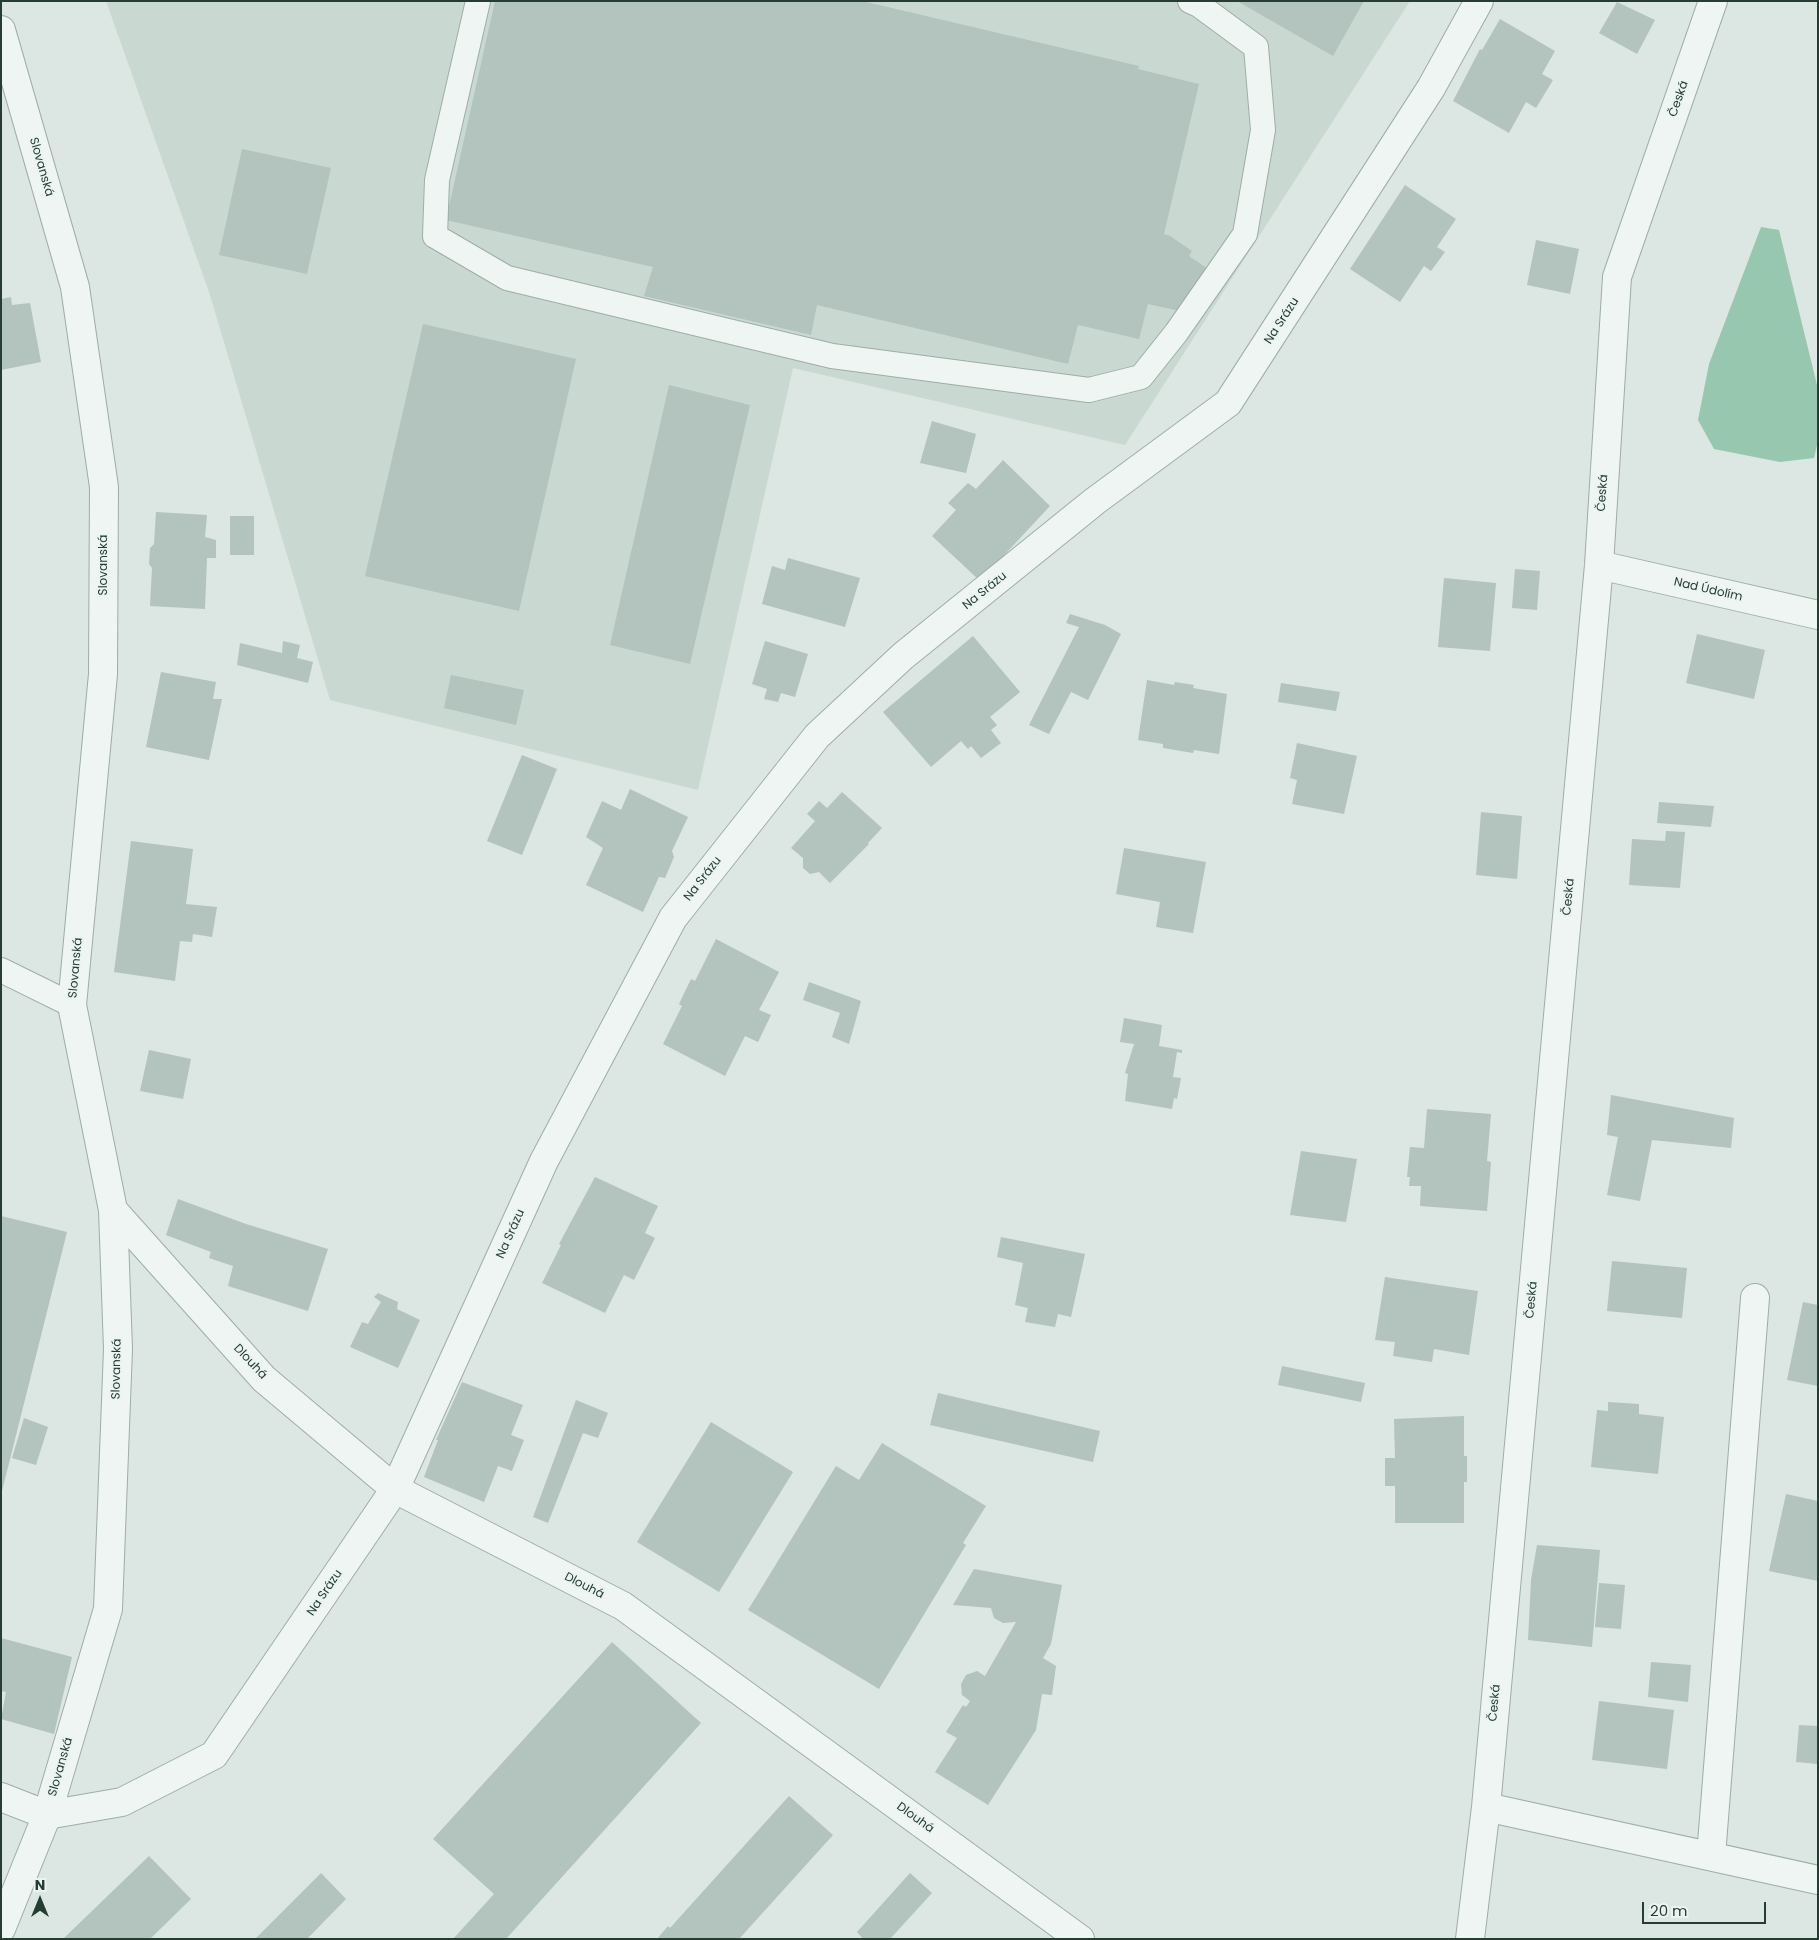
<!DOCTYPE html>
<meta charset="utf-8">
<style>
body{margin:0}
#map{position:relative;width:1819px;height:1940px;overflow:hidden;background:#dce6e2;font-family:Poppins,sans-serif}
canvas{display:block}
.frame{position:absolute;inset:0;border:2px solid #263d33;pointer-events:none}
.north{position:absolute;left:15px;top:1875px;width:50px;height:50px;-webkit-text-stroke:4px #ebf4f0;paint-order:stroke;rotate:0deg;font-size:14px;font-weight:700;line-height:20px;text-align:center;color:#263d33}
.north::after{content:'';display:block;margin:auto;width:18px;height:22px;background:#263d33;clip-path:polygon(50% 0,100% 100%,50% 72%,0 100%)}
.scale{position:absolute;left:1642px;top:1902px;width:124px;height:22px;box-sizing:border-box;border:2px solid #263d33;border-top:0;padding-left:6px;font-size:15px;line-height:18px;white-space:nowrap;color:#263d33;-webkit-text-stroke:4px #ebf4f0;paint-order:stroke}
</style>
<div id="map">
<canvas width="1819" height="1940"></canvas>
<div class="frame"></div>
<div class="north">N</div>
<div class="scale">20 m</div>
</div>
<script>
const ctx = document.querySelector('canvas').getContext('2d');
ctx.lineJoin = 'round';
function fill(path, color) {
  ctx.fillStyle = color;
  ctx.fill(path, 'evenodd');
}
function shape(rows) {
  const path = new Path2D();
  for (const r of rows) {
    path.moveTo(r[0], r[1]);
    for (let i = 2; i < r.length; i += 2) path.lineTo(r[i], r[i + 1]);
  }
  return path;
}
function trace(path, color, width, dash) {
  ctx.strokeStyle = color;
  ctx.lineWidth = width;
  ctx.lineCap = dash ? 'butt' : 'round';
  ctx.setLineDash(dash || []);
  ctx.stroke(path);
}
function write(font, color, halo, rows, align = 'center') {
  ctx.font = font + ' Poppins,sans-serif';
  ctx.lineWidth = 4;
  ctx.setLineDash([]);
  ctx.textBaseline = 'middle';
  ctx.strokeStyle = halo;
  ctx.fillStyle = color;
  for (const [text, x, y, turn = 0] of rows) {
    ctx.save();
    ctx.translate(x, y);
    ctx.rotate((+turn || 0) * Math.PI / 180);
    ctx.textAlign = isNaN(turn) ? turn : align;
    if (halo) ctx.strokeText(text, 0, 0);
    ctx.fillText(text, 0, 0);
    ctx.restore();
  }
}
fill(shape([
 [106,1,1410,1,1125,445,793,368,698,790,330,700,210,295]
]), '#cad8d2');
fill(shape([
 [1761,227,1779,230,1818,389,1818,441,1814,458,1780,462,1714,449,1698,420,1709,364]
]), '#97c7ae');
fill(shape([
 [495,1,862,1,1139,66,1138,69,1199,84,1164,234,1170,236,1192,251,1189,256,1211,271,1184,312,1148,304,1139,339,1078,325,1068,364,817,305,811,335,644,296,653,267,446,220],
 [1237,1,1364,1,1333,56],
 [1617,2,1655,20,1637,54,1599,33],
 [1500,19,1555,51,1542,74,1553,80,1536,108,1526,102,1509,133,1453,101,1480,49,1482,50],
 [242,149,331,168,307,274,219,255],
 [1405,185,1456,219,1437,247,1445,252,1431,271,1424,266,1400,302,1350,269],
 [1536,240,1579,249,1570,294,1527,285],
 [11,297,12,305,30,303,41,362,1,370,1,299],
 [423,324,576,359,519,611,365,576],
 [669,385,750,405,690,664,610,645],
 [932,421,976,434,966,473,920,463],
 [1003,460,1050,506,980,581,932,536,956,510,948,503,968,483,976,489],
 [156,512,207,515,205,537,216,540,216,558,207,558,205,609,150,606,152,568,149,564,150,548,154,544],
 [230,516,254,516,254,555,230,555],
 [788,558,860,578,845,627,762,604,772,566,785,570],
 [1515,569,1540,571,1537,610,1512,608],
 [1444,578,1496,583,1490,651,1438,647],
 [1070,614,1105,625,1121,634,1088,700,1071,692,1049,734,1029,725,1079,627,1066,623],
 [1697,634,1765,650,1754,699,1686,683],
 [973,636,1020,692,990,717,997,725,991,730,1001,743,981,758,971,746,968,749,961,741,931,767,883,712],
 [283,641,300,645,297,658,313,662,308,683,237,665,240,643,282,653],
 [765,641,808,654,795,697,781,693,778,702,764,699,767,689,752,684],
 [161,672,216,682,213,699,222,699,209,760,146,747],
 [451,675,524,690,516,725,444,708],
 [1147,680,1174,685,1175,682,1194,685,1193,688,1227,694,1219,754,1194,750,1193,753,1163,748,1163,744,1138,740],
 [1281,683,1340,692,1336,711,1278,702],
 [1297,743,1357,756,1344,814,1292,804,1297,780,1290,778],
 [522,755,557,769,522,855,487,841],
 [630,789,688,817,672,851,674,857,665,878,659,877,643,912,586,885,603,848,586,837,602,801,621,810],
 [842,792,882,828,868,843,869,844,830,883,819,872,810,874,803,868,803,858,791,848,815,821,807,814,819,801,827,808],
 [1659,802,1714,806,1711,827,1657,823],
 [1481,812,1522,816,1517,879,1476,875],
 [1666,831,1685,832,1680,888,1629,885,1632,839,1665,841],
 [131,841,193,849,186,904,217,907,212,937,193,934,192,942,180,941,175,981,114,972],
 [1124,848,1206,862,1193,933,1156,927,1160,902,1116,894],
 [716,939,779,972,759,1010,771,1015,758,1042,745,1036,725,1076,663,1044,682,1006,679,1004,691,979,695,981],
 [809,982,861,1001,849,1044,832,1037,840,1013,803,1000],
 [1124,1018,1162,1025,1159,1046,1182,1050,1182,1053,1177,1052,1173,1077,1181,1078,1177,1099,1174,1098,1172,1109,1125,1101,1128,1074,1125,1073,1134,1044,1120,1042],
 [149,1050,191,1059,183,1099,140,1091],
 [1611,1095,1734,1118,1731,1148,1652,1140,1640,1201,1607,1195,1618,1137,1607,1135],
 [1427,1109,1491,1114,1487,1161,1491,1162,1487,1211,1420,1206,1421,1186,1409,1186,1410,1177,1407,1177,1410,1147,1424,1148],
 [1301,1151,1357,1159,1346,1222,1290,1215],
 [595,1177,658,1206,645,1233,655,1238,634,1280,624,1275,605,1313,542,1283,561,1245,559,1244],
 [178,1199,246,1224,328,1249,308,1311,228,1286,233,1266,209,1258,211,1252,166,1235],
 [1,1216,67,1232,2,1491,1,1491],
 [1001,1237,1085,1254,1071,1317,1058,1314,1055,1327,1025,1322,1028,1308,1015,1305,1023,1263,997,1257],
 [1612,1261,1687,1268,1682,1318,1607,1311],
 [1385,1277,1478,1291,1469,1355,1434,1349,1432,1362,1393,1356,1395,1342,1375,1340],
 [378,1293,398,1302,397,1309,420,1320,398,1368,350,1347,362,1322,368,1324,381,1302,374,1297],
 [1803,1302,1818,1305,1818,1386,1787,1380],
 [1282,1366,1365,1383,1361,1402,1278,1385],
 [462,1382,523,1405,511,1435,524,1440,512,1471,498,1466,484,1502,424,1477,438,1440,436,1440],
 [938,1393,1100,1431,1093,1462,930,1425],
 [576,1400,608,1413,598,1438,583,1433,548,1523,533,1517],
 [1608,1402,1639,1404,1639,1414,1664,1417,1658,1474,1591,1467,1597,1410,1608,1411],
 [1464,1416,1464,1456,1467,1456,1467,1482,1464,1482,1464,1523,1395,1523,1395,1486,1385,1486,1385,1458,1395,1458,1394,1419],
 [24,1418,48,1427,36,1465,12,1458],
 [711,1422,793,1472,719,1592,637,1542],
 [882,1443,986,1506,963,1543,966,1545,879,1689,748,1610,836,1466,859,1480],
 [1786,1494,1818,1501,1818,1581,1769,1571],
 [1537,1545,1600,1550,1592,1647,1528,1640,1531,1580],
 [974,1569,1062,1585,1051,1644,1043,1658,1056,1666,1052,1695,1042,1694,1036,1730,988,1805,935,1772,957,1738,946,1732,963,1705,966,1707,970,1701,962,1695,961,1684,966,1675,977,1671,985,1676,1016,1622,1003,1623,994,1618,991,1608,953,1605],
 [1599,1583,1625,1585,1621,1629,1595,1627],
 [1,1638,72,1657,54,1734,1,1719,6,1692,1,1691],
 [612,1642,701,1723,506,1939,453,1939,494,1894,433,1839],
 [1651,1662,1691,1665,1688,1702,1648,1697],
 [1599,1701,1674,1710,1667,1769,1592,1760],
 [1799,1725,1818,1726,1818,1764,1796,1762],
 [789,1796,833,1835,739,1939,657,1939,668,1926,670,1928],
 [149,1856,191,1899,150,1939,63,1939],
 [321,1873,346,1899,307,1939,255,1939],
 [910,1873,932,1893,890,1939,863,1939,857,1932]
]), '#b3c3bd');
const lane = shape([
 [478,1,437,180,435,236,507,278,832,356,1089,390,1141,377,1176,333,1245,234,1263,130,1256,47,1199,5,1190,1],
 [1,970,72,1005]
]);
const street = shape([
 [1,30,75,287,104,487,103,674,72,1005,113,1210,118,1349,108,1609,47,1815,1,1929],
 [1599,565,1818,615],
 [113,1210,264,1379,395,1489,623,1606,1080,1939],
 [1,1797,47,1815],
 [1486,1807,1818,1880],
 [47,1815,122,1802,214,1755,395,1489,544,1161,673,918,817,736,903,656,1095,501,1228,403,1431,88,1479,1],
 [1711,1856,1755,1298],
 [1470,1939,1486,1807,1599,565,1617,277,1713,1]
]);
trace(lane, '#9eada6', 26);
trace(street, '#9eada6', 30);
trace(lane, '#eff5f2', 24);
trace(street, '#eff5f2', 28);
write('12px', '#263d33', '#ebf4f0', [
 ["Česká",1679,99,-71],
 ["Slovanská",41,167,74],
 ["Na Srázu",1282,321,-57],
 ["Česká",1603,493,-86],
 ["Slovanská",104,565,-90],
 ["Nad Údolím",1708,590,13],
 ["Na Srázu",985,591,-39],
 ["Na Srázu",703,879,-52],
 ["Česká",1569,897,-85],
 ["Slovanská",76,968,-85],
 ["Na Srázu",511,1234,-66],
 ["Česká",1532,1300,-85],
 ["Dlouhá",250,1362,47],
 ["Slovanská",117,1369,-89],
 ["Dlouhá",584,1586,27],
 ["Na Srázu",325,1593,-56],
 ["Česká",1495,1703,-85],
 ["Slovanská",61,1767,-74],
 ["Dlouhá",915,1818,36]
]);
</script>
